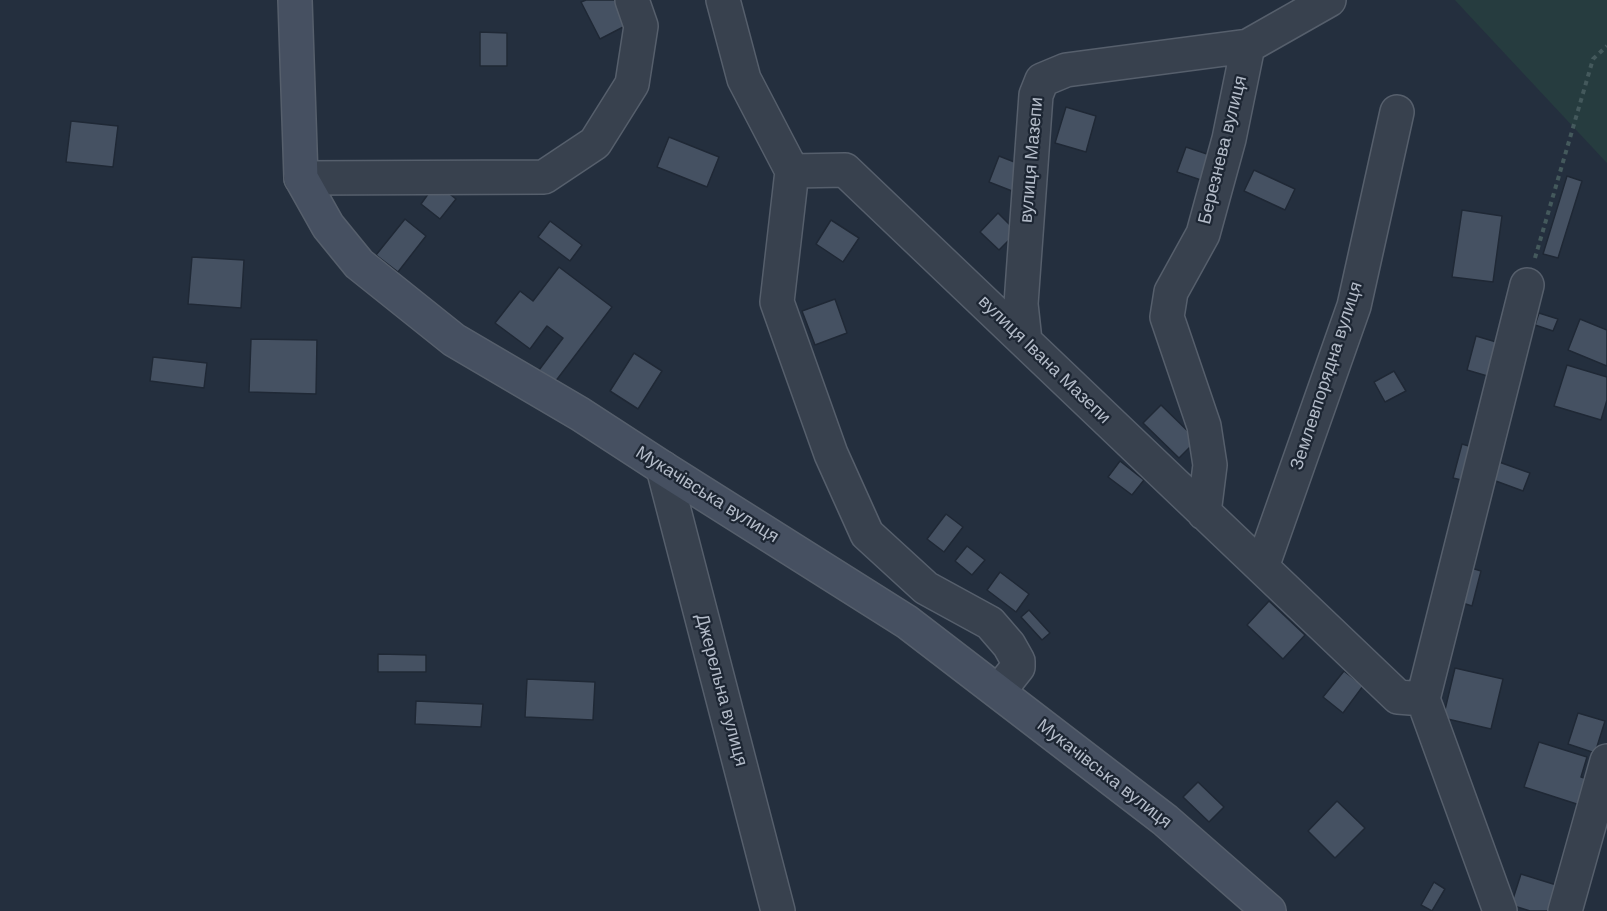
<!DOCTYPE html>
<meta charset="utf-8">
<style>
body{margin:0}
canvas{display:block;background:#242f3e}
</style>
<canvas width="1607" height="911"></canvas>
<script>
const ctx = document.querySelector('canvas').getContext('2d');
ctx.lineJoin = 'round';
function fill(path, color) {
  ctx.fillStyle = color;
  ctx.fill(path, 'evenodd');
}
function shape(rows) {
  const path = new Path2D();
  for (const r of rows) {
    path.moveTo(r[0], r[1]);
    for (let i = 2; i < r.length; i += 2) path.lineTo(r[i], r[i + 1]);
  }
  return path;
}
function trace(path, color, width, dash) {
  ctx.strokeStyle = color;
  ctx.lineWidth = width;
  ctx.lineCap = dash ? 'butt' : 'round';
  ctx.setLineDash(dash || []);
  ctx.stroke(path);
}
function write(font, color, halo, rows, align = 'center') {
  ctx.font = font + ' Helvetica,sans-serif';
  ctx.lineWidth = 4.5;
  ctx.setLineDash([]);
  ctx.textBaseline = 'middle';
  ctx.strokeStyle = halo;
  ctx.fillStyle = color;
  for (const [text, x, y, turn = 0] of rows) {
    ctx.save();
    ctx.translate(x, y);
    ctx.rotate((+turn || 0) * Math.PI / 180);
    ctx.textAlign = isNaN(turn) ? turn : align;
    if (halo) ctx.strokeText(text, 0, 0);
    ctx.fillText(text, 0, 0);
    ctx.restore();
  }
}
fill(shape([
 [1455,0,1607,0,1607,163,1466,12]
]), '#263c3f');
const building = shape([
 [586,0,617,0,629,24,600,39,581,2,586,0],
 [480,32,507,33,507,66,480,66,480,32],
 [1066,107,1096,116,1086,152,1055,143,1066,107],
 [71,121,118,126,113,167,66,162,71,121],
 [669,137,719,157,707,187,657,167,669,137],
 [1186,147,1216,157,1207,182,1177,172,1186,147],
 [999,156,1022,165,1012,191,989,182,999,156],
 [1254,170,1295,189,1285,210,1244,191,1254,170],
 [1567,176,1582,181,1558,258,1543,254,1567,176],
 [436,183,456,199,440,219,421,204,436,183],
 [1462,210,1502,216,1493,282,1452,277,1462,210],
 [998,213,1017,232,999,250,980,232,998,213],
 [405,219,426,236,398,272,376,255,405,219],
 [831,220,859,238,843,262,816,244,831,220],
 [550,221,582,245,570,261,538,237,550,221],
 [192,257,244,260,241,308,188,304,192,257],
 [559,267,612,307,555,382,539,370,563,338,547,326,530,349,495,323,520,291,533,301,559,267],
 [835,299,847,333,815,345,802,311,835,299],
 [1539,313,1558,319,1553,331,1535,325,1539,313],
 [1580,319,1607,330,1607,366,1568,350,1580,319],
 [1476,336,1503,344,1494,378,1467,370,1476,336],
 [251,339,317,340,316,394,249,392,251,339],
 [634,353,662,371,638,409,610,391,634,353],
 [153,357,207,363,204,388,150,381,153,357],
 [1567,365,1607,377,1607,400,1601,420,1554,406,1567,365],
 [1394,371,1406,391,1385,402,1374,382,1394,371],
 [1161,405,1197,440,1179,458,1143,423,1161,405],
 [1462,444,1479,449,1470,482,1453,478,1462,444],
 [1120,461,1144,480,1132,495,1108,477,1120,461],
 [1499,462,1530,473,1523,491,1493,480,1499,462],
 [946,514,963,527,944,552,927,539,946,514],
 [967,546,985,560,972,575,955,561,967,546],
 [1465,566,1481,571,1472,606,1456,601,1465,566],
 [1000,572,1029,594,1016,612,987,590,1000,572],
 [1269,601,1305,635,1283,659,1247,625,1269,601],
 [1029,610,1050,633,1042,640,1021,617,1029,610],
 [378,654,426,655,426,672,378,672,378,654],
 [1455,668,1503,679,1491,729,1443,718,1455,668],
 [1344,671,1363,686,1343,713,1323,697,1344,671],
 [527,679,595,682,593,720,525,717,527,679],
 [416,701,483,704,481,727,415,724,416,701],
 [1578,713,1605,721,1595,753,1568,744,1578,713],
 [1539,742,1587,757,1581,777,1597,782,1589,808,1524,787,1539,742],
 [1198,782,1224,807,1209,822,1183,797,1198,782],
 [1337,801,1365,828,1335,858,1308,831,1337,801],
 [1521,874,1566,888,1559,911,1530,911,1511,905,1521,874],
 [1434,882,1445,889,1432,911,1421,905,1434,882]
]);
fill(building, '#455162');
trace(building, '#1f2835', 1.5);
const street = shape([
 [723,0,744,79,792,171,845,170,1398,697,1423,699],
 [792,171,777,302,831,454,867,534,926,588,990,623,1009,645,1018,661,1018,667,999,691],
 [301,178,544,177,595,143,632,84,641,26,632,0],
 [1025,341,1021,304,1036,95,1042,80,1066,70,1248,46],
 [663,468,778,911],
 [1204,513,1210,465,1204,426,1167,317,1171,292,1203,234,1229,139,1248,46,1329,0],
 [1262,567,1354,306,1397,112],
 [1500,911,1423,699,1527,285],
 [1565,911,1607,761]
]);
const secondary = shape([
 [295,0,301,178,328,226,359,264,454,340,580,414,663,468,907,622,1165,820,1269,911]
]);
trace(street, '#565f6c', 36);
trace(secondary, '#565f6c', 36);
trace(shape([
 [1535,258,1593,59,1607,46]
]), '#44595c', 4, [4.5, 4.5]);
trace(street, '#38414e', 33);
trace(secondary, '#465061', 33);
write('18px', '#b4bcc9', '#1d2633', [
 ["Березнева вулиця",1223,150,-76],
 ["вулиця Мазепи",1032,160,-85],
 ["вулиця Івана Мазепи",1044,360,44],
 ["Землевпорядна вулиця",1327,376,-72],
 ["Мукачівська вулиця",707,495,32],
 ["Джерельна вулиця",721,690,75],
 ["Мукачівська вулиця",1104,774,38]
]);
</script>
